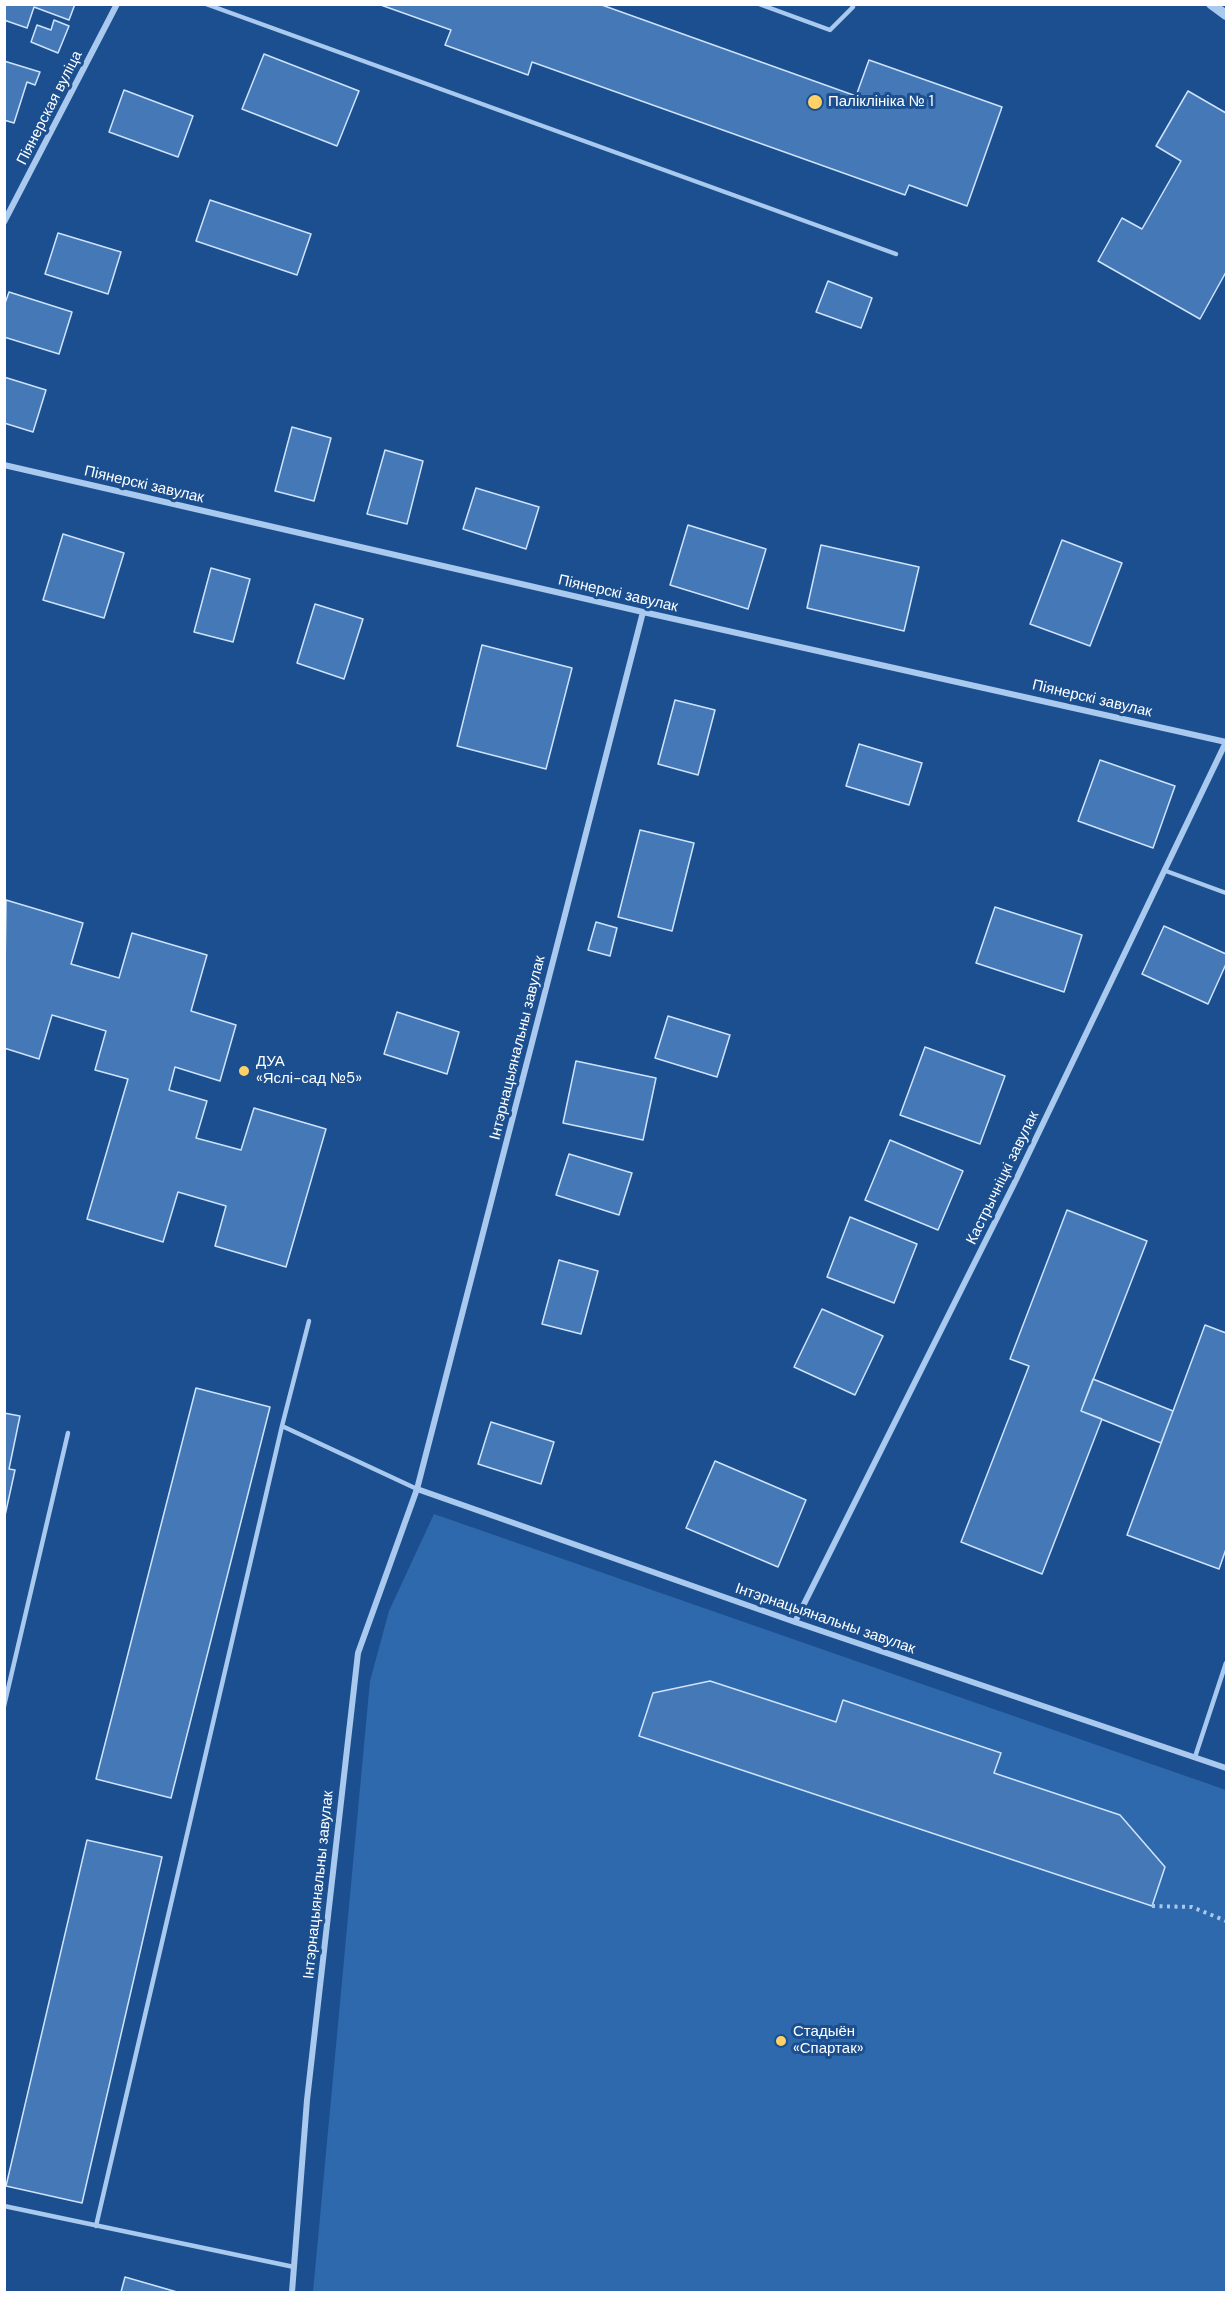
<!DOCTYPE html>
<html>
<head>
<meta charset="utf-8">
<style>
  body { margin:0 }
  #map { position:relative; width:1231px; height:2297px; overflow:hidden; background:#1b4f8f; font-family:"DM Sans",sans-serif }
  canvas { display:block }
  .frame { position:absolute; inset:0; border:6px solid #fff; pointer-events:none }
</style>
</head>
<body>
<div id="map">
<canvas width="1231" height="2297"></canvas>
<div class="frame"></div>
</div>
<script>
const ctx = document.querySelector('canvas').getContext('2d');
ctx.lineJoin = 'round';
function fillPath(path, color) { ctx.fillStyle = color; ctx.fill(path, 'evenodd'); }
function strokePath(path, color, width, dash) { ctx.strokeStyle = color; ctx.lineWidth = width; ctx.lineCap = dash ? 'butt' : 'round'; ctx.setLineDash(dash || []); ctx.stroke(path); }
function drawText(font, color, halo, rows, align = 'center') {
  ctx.font = font + ' "DM Sans",sans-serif'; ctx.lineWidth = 6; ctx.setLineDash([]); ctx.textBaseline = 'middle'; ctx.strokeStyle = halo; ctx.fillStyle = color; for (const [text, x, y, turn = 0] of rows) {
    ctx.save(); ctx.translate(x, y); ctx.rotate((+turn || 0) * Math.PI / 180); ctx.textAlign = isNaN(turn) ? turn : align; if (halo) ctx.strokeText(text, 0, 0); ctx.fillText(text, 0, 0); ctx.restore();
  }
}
const green = new Path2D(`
  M434 1514 1226 1790V2292H313L370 1681 389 1611Z`);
const building = new Path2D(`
  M4 4H75L69 20 34 7 27 28 4 20Z
  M378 4H599L856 96 869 60 1002 107 967 206 909 185 905 195 532 62 528 75 445 45 451 30Z
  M54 20 69 26 58 53 31 42 37 25 51 30Z
  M264 54 359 91 337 146 242 109Z
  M4 61 40 72 35 85 27 82 14 123 4 120Z
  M124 90 193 116 178 157 109 132Z
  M1188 91 1226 113V272L1200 319 1098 261 1122 218 1142 229 1181 161 1156 146Z
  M210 200 311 234 297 275 196 241Z
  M58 233 121 252 108 294 45 274Z
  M828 281 872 298 861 328 816 312Z
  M9 292 72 312 59 354 4 337V306Z
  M4 377 46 390 33 432 4 423Z
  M292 427 331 438 314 501 275 491Z
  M385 450 423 461 407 524 367 514Z
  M476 488 539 507 526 549 463 529Z
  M688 525 766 549 748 609 670 585Z
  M63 534 124 553 104 618 43 600Z
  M1062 540 1122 563 1090 646 1030 624Z
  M821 545 919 567 904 631 807 608Z
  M211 568 250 579 233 642 194 632Z
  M315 604 363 619 344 679 297 663Z
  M482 645 572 668 546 769 457 746Z
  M675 700 715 710 698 775 658 764Z
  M859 744 922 763 909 805 846 786Z
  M1100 760 1175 786 1153 848 1078 821Z
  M640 830 694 843 672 931 618 917Z
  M6 900 83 923 71 964 119 978 132 933 207 955 191 1011 236 1025 220 1081 175 1067 169 1090 207 1101 196 1138 241 1150 254 1108 326 1129 286 1267 215 1246 226 1206 178 1192 163 1242 87 1219 128 1079 95 1070 106 1031 52 1015 39 1059 4 1048Z
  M995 907 1082 935 1064 992 976 963Z
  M596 922 617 928 610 956 588 950Z
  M1164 926 1226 954V964L1208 1004 1142 974Z
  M397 1012 459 1032 447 1074 384 1054Z
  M668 1016 730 1035 717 1077 655 1058Z
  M925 1047 1005 1076 980 1144 900 1115Z
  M576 1061 656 1078 643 1140 563 1123Z
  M890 1140 963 1171 938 1230 865 1200Z
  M569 1154 632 1173 619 1215 556 1195Z
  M1067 1210 1147 1241 1081 1411 1102 1419 1042 1574 961 1542 1029 1366 1010 1359Z
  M850 1217 917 1244 894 1303 827 1277Z
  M559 1260 598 1271 581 1334 542 1324Z
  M822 1309 883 1336 855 1395 794 1367Z
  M1205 1325 1226 1333V1549L1219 1569 1127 1535Z
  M1093 1379 1173 1411 1161 1443 1081 1411Z
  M196 1388 270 1407 171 1798 96 1779Z
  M4 1413 20 1416 9 1469 15 1470 4 1520Z
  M491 1422 554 1442 541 1484 478 1464Z
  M715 1461 806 1500 778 1567 686 1528Z
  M710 1681 836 1722 843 1700 1001 1753 994 1773 1120 1815 1165 1867 1152 1906 639 1736 653 1693Z
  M87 1840 162 1857 82 2203 6 2186Z
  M125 2277 177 2292H121Z`);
const path = new Path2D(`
  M1152 1906 1192 1907 1226 1921`);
const service = new Path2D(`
  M206 4 896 254
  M759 4 830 30 853 7 852 4
  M1166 871 1226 893
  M282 1426 417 1489
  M4 1706 68 1433
  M1195 1757 1226 1663
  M4 2206 294 2267
  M96 2226 282 1426 309 1321`);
const minor = new Path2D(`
  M4 222 117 4
  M4 465 643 612 1226 742
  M643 612 417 1489 795 1622 1226 1768
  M795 1622 1014 1184 1226 742
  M292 2292 307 2100 358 1653 417 1489`);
const tertiary = new Path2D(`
  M1211 4 1226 15`);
const markers = [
  [815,102,8,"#ffd166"],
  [244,1071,6,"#ffd166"],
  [781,2041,6,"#ffd166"]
];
const poiNames = [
  ["Паліклініка № 1",828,102],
  ["ДУА",256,1062],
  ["«Яслі-сад №5»",256,1079],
  ["Стадыён",793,2032],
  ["«Спартак»",793,2049]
];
const streetNames = [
  ["Піянерская вуліца",50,108,-63],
  ["Піянерскі завулак",144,485,13],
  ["Піянерскі завулак",618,594,13],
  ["Піянерскі завулак",1092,699,13],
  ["Інтэрнацыянальны завулак",518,1048,-76],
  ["Кастрычніцкі завулак",1003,1178,-64],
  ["Інтэрнацыянальны завулак",825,1619,19],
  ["Інтэрнацыянальны завулак",319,1885,-84]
];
fillPath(green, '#2e69ad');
fillPath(building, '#4478b7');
strokePath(building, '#cfe3fa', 1.5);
strokePath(path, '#a9c9ee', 4, [3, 4.5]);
strokePath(service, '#a9c9ee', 4.5);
strokePath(minor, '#a9c9ee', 6);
strokePath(tertiary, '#a9c9ee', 10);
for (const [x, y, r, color] of markers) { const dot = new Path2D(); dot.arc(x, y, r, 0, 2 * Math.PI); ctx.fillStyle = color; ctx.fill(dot); strokePath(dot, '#1b4f8f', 2); }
drawText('15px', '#fff', '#1b4f8f', poiNames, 'left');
drawText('15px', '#fff', '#1b4f8f', streetNames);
</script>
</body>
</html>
